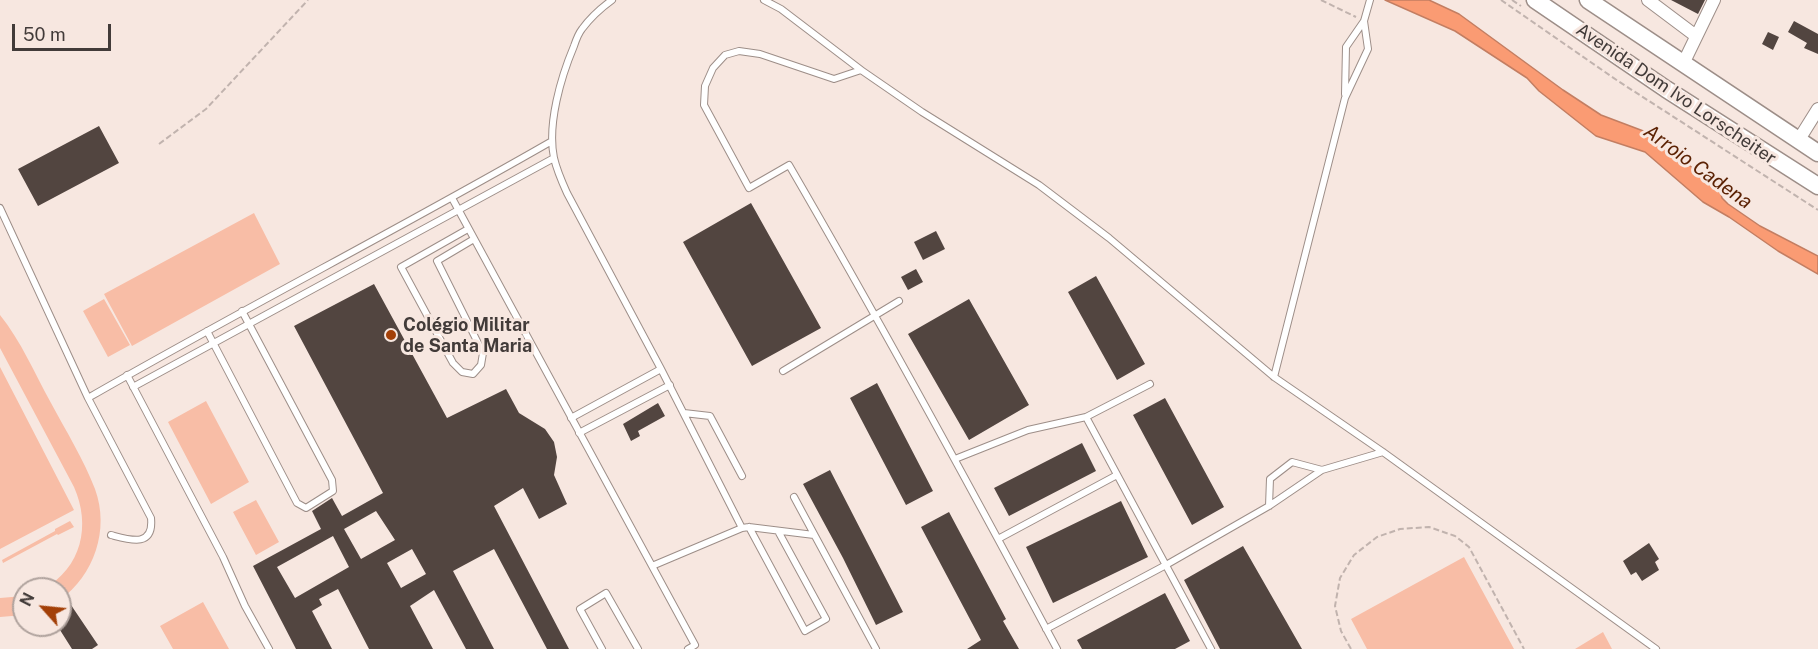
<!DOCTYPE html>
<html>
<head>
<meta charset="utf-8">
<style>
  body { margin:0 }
  #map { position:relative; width:1818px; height:649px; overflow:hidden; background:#f7e7e0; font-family:"Public Sans",sans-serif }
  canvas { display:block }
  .north { position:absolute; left:12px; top:577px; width:60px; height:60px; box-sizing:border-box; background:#f7e7e0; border:2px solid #afa29d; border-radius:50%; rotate:297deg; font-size:16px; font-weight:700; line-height:24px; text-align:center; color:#423b39 }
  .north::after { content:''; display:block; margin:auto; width:21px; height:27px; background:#a34008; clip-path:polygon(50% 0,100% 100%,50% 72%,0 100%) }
  .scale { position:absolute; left:12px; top:24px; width:99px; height:27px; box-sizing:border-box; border:3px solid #423b39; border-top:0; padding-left:8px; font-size:18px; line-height:21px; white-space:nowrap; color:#423b39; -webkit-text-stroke:4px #f7e7e0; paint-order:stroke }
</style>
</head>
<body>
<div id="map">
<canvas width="1818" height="649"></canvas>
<div class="north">N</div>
<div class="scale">50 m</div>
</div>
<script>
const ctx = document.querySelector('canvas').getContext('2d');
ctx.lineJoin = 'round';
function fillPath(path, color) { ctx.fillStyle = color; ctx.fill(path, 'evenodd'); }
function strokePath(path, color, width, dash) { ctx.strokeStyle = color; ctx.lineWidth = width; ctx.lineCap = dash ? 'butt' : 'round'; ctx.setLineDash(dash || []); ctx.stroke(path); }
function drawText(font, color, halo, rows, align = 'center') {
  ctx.font = font + ' "Public Sans",sans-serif'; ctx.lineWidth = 6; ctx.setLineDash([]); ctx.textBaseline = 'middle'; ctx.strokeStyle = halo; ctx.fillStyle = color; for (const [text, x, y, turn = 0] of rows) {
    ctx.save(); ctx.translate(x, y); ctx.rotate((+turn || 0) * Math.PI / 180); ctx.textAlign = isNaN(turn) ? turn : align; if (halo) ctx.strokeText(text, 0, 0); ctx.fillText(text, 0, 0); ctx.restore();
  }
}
const green = new Path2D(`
  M254 213 280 264 132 346 104 294Z
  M104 299 130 345 108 357 83 311Z
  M0 315C21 341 35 374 51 403 66 431 84 460 95 489 110 530 94 575 60 600V589H43C82 568 91 525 74 487L0 348Z
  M0 367 74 510 0 549Z
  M206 401 249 482 211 504 168 422Z
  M256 500 279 542 256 555 233 512Z
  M70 521 74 527 58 535 57 534 3 563 2 560 55 531V529Z
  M1464 557 1514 649H1367L1351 619Z
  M24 596V615L0 617V598Z
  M203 602 229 649H173L160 626Z
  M1603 632 1612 649H1575Z`);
const water = new Path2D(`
  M1385 0H1429L1459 14 1563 90 1601 115 1646 132 1720 189 1722 198 1728 204 1760 226 1818 256V274L1778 251 1729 217 1703 202 1645 152 1596 136 1539 91 1527 78 1455 31Z`);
const building = new Path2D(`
  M1671 0H1705L1698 14Z
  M1794 21 1818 34V54L1804 48 1807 43 1788 32Z
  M1768 32 1779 37 1773 50 1762 44Z
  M99 126 119 163 38 206 18 169Z
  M751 203 821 328 752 366 683 242Z
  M936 231 945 249 923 260 914 242Z
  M916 269 923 282 908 290 901 277Z
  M1096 276 1145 364 1117 380 1068 292Z
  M374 284 447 418 506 389 519 413 545 429 554 442 557 457 554 475 567 504 539 519 523 488 494 506 569 649H547L494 549 453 571 494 649H466L434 590 410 606 433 649H369L338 589 319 599 322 605 312 611 332 649H296L253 566 321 529 312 511 332 498 342 516 383 493 294 326ZM376 511 395 540 361 559 344 529ZM333 536 349 567 295 598 277 567ZM412 549 426 574 401 588 387 563Z
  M969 299 1029 405 969 440 908 334Z
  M877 383 933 491 906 505 850 398Z
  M1165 398 1224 507 1192 525 1133 415Z
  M658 403 665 416 638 431 640 436 631 441 623 424Z
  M1082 443 1096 471 1009 516 994 488Z
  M830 470 903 612 876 625 843 558 803 484Z
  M1121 501 1148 557 1053 603 1026 547Z
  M949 512 1006 619 1003 621 1019 649H967L981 640 921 527Z
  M1649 543 1659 559 1655 562 1659 570 1642 581 1636 572 1631 575 1623 561Z
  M1243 546 1302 649H1220L1184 580Z
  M1165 593 1190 641 1175 649H1082L1077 640Z
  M71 605 98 645 92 649H72L60 630V613Z`);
const path = new Path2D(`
  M1321 0 1356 17
  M1501 0 1618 81 1818 210
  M1512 0 1521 6
  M159 144 206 109 308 0
  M1351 649 1341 631 1335 606 1340 578 1354 555 1377 537 1400 529 1429 527 1455 536 1469 547 1524 649`);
const service = new Path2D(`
  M612 0C601 8 590 18 582 29 578 34 576 40 574 46 561 77 547 124 554 158 557 171 562 182 567 193L661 369 742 528
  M764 0 781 9 861 70 922 112 1039 185 1109 238 1274 377 1383 452 1656 649
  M861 70 834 79 760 54 739 51 725 55 713 68 705 86 704 105 749 188 789 165C882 325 970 486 1057 649
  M1345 94 1346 47 1364 21 1370 0
  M452 198 695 645 688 649
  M0 208 88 398 151 518C154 548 130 540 111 535
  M468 229 401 267 453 363 462 372 473 374 481 365 483 353 437 261 474 239
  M207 331 297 503 306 508 333 491 332 480 242 311
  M783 371 899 301
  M127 375 223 557 245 606 269 649
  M1274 377 1345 98 1368 49 1364 21
  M133 387 554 158
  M88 398C241 310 399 229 552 141
  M684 413 710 416 742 476
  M1086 417 1211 649
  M571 418 661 369
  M579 433 670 385
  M955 459 1028 430 1086 417 1150 384
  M794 497 876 649
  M1269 506 1270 479 1292 462 1322 470
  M749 527 805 631 826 619 778 531
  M998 539 1117 475
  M652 566 742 528 749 527 814 535
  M1046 629 1166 565 1269 506 1322 470 1383 452
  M602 649 580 609 606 593 638 649`);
const minor = new Path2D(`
  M1648 0 1696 36
  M1683 64 1714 0
  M1798 141 1818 109`);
const secondary = new Path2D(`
  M1535 0 1666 89 1818 186
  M1588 0 1818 153`);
const markers = [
  [391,335,6,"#a34008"]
];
const streetNames = [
  ["Avenida Dom Ivo Lorscheiter",1676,94,34]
];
const poiNames = [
  ["Colégio Militar",403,325],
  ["de Santa Maria",403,346]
];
const waterNames = [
  ["Arroio Cadena",1698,167,36]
];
fillPath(green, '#f8bda6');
fillPath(water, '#fa9b73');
strokePath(water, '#c37e62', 1.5);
fillPath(building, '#524540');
strokePath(service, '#9d8e88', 8);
strokePath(minor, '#9d8e88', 14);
strokePath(secondary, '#9d8e88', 19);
strokePath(path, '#c1b3ae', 2, [6, 3]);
strokePath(service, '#fff', 6);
strokePath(minor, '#fff', 12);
strokePath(secondary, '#fff', 16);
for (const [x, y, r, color] of markers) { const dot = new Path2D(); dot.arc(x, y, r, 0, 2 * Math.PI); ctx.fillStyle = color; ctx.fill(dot); strokePath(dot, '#f7e7e0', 2); }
drawText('18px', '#423b39', '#f7e7e0', streetNames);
drawText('bold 18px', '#423b39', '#f7e7e0', poiNames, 'left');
drawText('italic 20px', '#5c2204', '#f7e7e0', waterNames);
</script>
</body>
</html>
